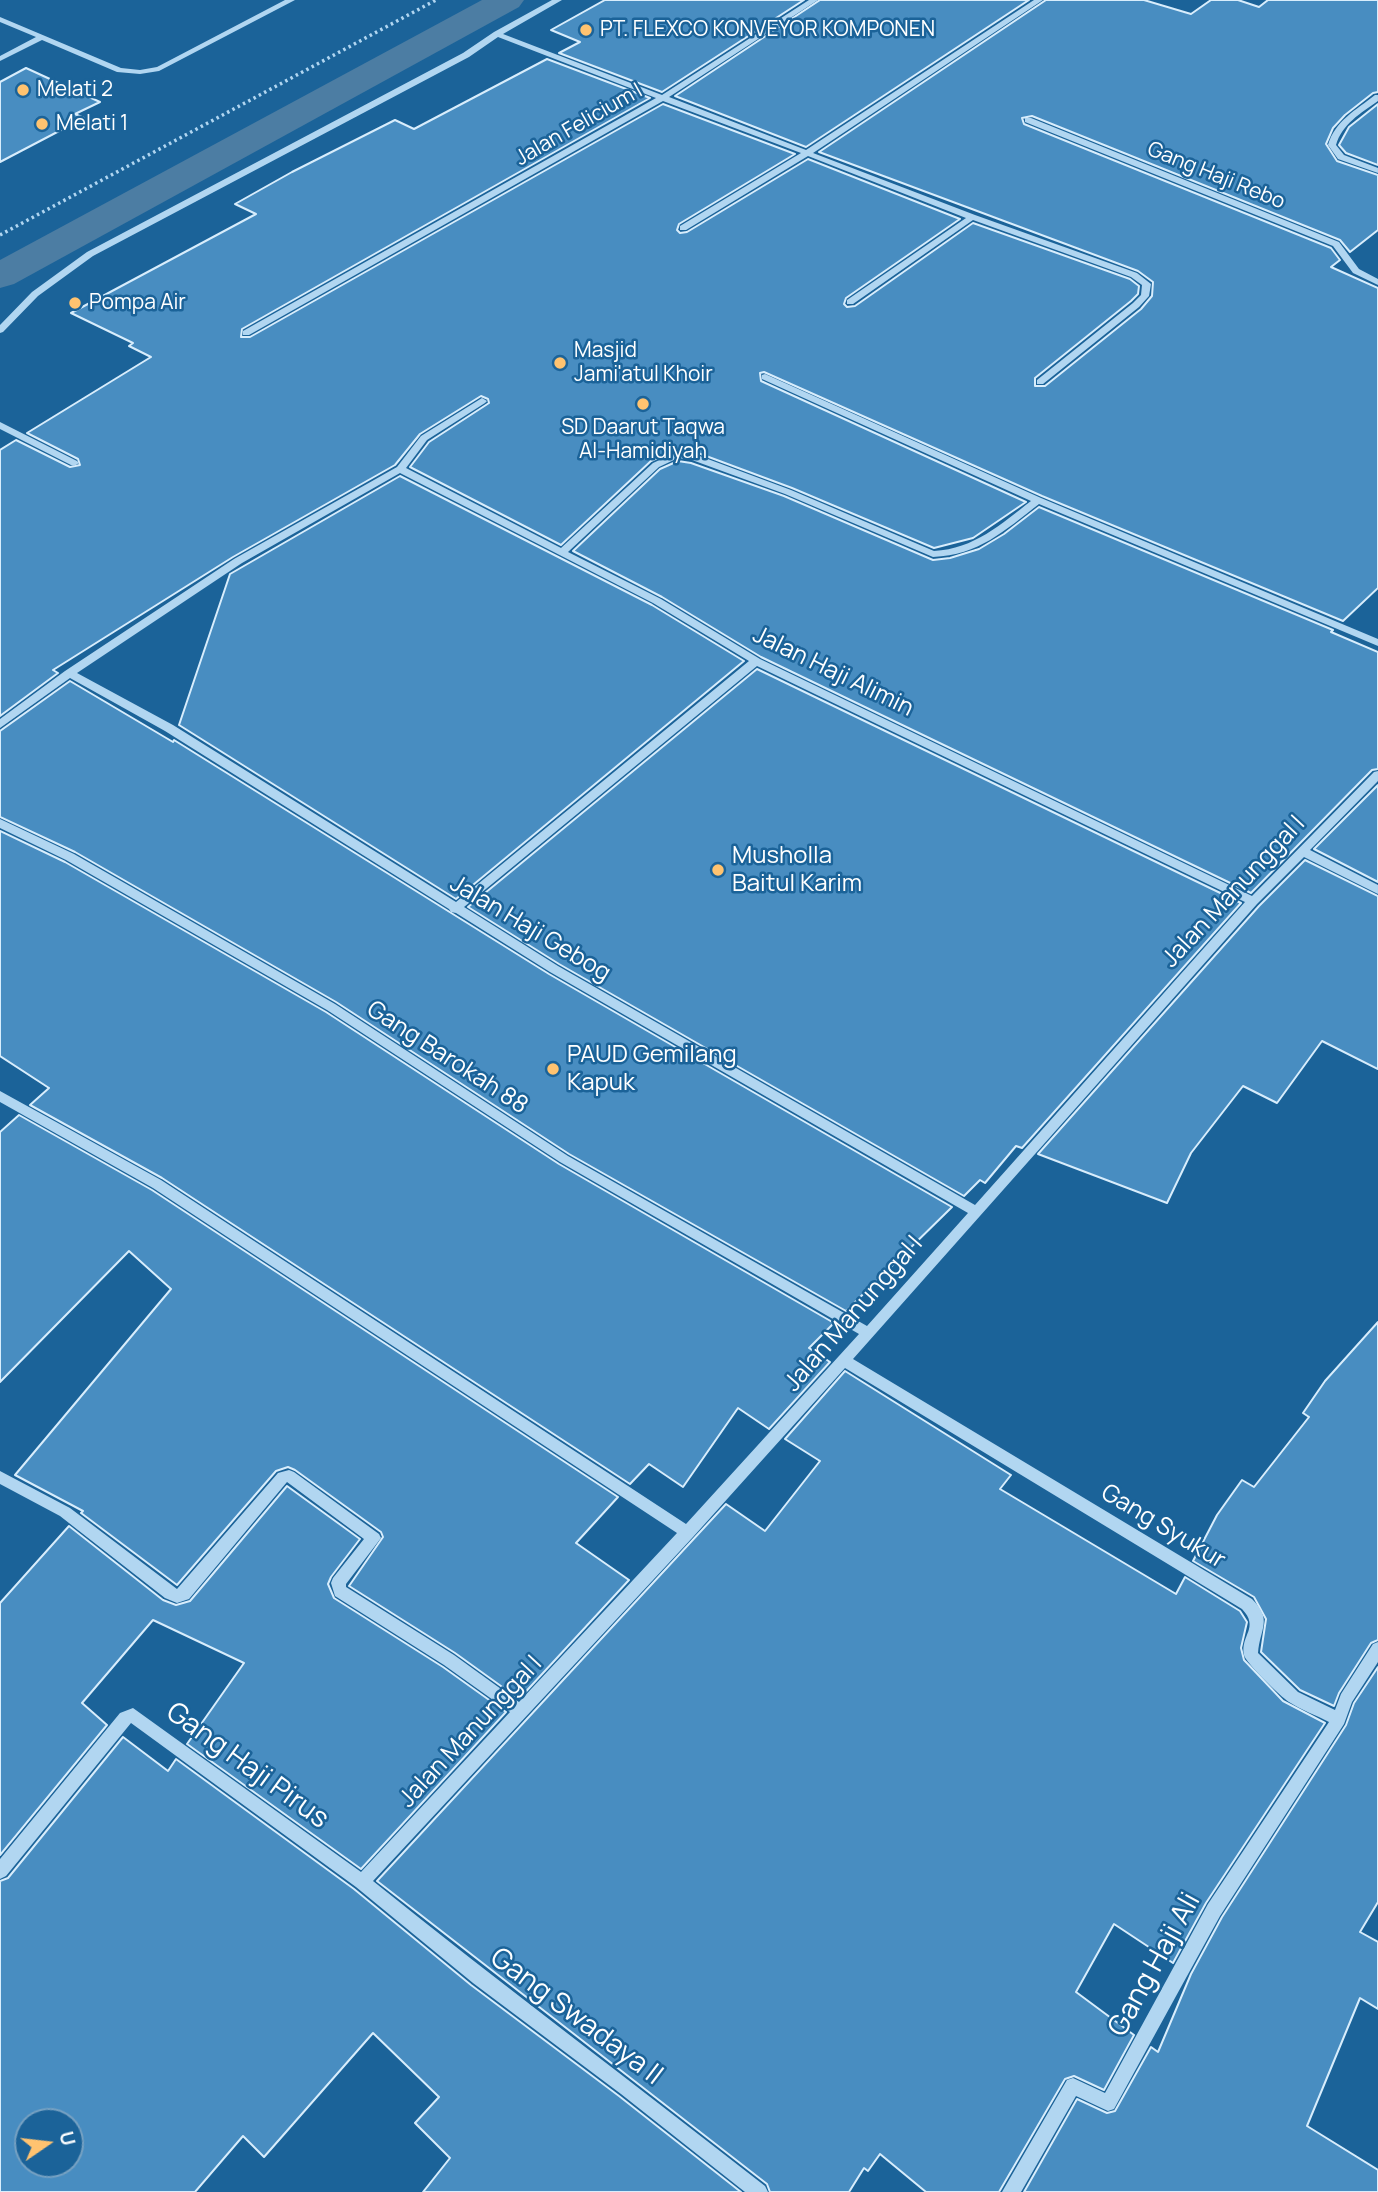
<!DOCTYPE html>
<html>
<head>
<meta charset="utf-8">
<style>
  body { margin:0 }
  #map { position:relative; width:1378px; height:2192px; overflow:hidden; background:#1b6399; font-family:Manrope,sans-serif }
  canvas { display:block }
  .north { position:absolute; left:14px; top:2108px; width:70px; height:70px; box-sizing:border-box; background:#1b6399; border:2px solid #76a1c2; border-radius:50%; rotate:76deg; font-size:19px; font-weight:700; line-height:28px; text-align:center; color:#fff }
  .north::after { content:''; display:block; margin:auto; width:24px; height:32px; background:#ffc370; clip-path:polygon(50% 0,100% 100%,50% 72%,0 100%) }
</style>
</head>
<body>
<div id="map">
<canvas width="1378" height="2192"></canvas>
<div class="north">U</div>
</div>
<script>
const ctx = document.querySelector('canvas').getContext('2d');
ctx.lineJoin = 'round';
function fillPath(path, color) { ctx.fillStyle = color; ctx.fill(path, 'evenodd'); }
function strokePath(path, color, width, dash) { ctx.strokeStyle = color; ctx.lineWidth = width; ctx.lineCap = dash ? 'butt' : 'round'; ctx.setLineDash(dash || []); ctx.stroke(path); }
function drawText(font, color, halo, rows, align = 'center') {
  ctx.font = font + ' Manrope,sans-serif'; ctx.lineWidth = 5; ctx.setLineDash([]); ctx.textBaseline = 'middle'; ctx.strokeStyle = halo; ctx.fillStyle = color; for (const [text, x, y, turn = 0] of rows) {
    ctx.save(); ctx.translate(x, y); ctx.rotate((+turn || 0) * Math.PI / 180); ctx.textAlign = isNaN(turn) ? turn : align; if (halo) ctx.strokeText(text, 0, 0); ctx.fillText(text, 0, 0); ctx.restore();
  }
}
const canal = new Path2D(`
  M482 0H524L519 7 14 284 0 288V260Z`);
const building = new Path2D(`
  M605 0H804L662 92 559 53 580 42 551 30Z
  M820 0H1029L806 147 675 96Z
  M1046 0H1144L1191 14 1211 0H1238L1259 7 1268 0H1378V92L1373 93 1345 115 1333 128 1326 144 1337 161 1378 175V230L1350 252 1340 240 1032 116 1022 118 1024 124 1331 248 1340 260 1331 267 1378 288V588L1343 621 1042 496 764 372 760 373 761 381 1026 502 973 538 934 548 792 488 698 453 677 449 651 461 561 545 410 467 429 442 489 403 488 399 481 396 420 434 395 465 233 557 53 670 58 673 0 716V450L16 440 70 467 80 465 78 459 27 433 151 357 129 346 133 343 71 313 256 214 235 204 292 172 395 120 414 129 547 59 650 98 242 329 241 337H250L663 104 795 154 679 224 677 230 680 233 687 232 808 159 960 219 846 298 844 304 847 307 855 306 973 223 1130 279 1139 286 1138 294 1131 301 1035 378V386H1045L1141 309 1152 296 1153 282 1138 271 819 152Z
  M26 68 100 102 75 114 84 118 0 162V82Z
  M1378 104V165L1346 153 1339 145 1349 127Z
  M678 461 691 463 784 496 933 560 950 558 979 549 1004 534 1039 507 1333 630 1331 632 1378 652V769L1372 770 1251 893 761 657 662 597 573 551 660 469Z
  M400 476 652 605 744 661 456 899 179 725 230 574Z
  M757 669 1241 903 1022 1148 1016 1146 985 1183 980 1180 964 1196 559 964 468 907Z
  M70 681 173 742 174 740 549 974 952 1207 846 1311 569 1154 336 1002 75 852 0 817V731Z
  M1378 785V882L1314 849Z
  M0 831 65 862 326 1012 559 1164 834 1323 809 1348 830 1362 769 1429 738 1408 683 1487 649 1464 630 1484 162 1178 30 1105 49 1088 0 1056Z
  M1305 860 1378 896V1069L1322 1041 1277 1103 1243 1086 1191 1153 1167 1203 1038 1154 1259 906Z
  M19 1115 152 1190 618 1497 576 1543 629 1580 519 1699 455 1653 349 1586 383 1537 381 1532 295 1470 288 1467 276 1471 177 1585 81 1513 83 1511 15 1475 171 1289 129 1251 0 1382V1132Z
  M1378 1322V1640L1371 1643 1339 1693 1334 1706 1300 1690 1261 1652 1266 1619 1254 1597 1193 1561 1217 1515 1242 1480 1254 1487 1309 1417 1303 1413 1325 1381Z
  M845 1371 1011 1475 1000 1489 1176 1594 1185 1577 1240 1611 1247 1622 1241 1648 1244 1660 1283 1701 1325 1723 1206 1903 1173 1963 1114 1924 1076 1992 1134 2035 1104 2090 1074 2076 1065 2079 999 2192H926L880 2154 868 2171 864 2168 849 2192H770L767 2184 377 1881 726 1504 765 1531 820 1461 785 1439Z
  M287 1486 360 1539 331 1577 328 1584 334 1598 443 1667 506 1712 361 1869 187 1744 244 1663 153 1620 82 1703 107 1725 0 1855V1603L69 1526 163 1600 176 1605 190 1601Z
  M1378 1667V1902L1360 1932 1378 1942V2009L1360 1998 1307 2126 1378 2170V2192H1024L1077 2099 1107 2113 1115 2111 1151 2047 1158 2052 1191 1974 1222 1917 1346 1725 1354 1703Z
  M123 1737 168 1771 176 1759 354 1889 471 1985 619 2096 741 2192H423L450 2158 415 2123 439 2097 373 2033 264 2157 243 2136 195 2192H0V1881L8 1878ZM28 2122H70V2164H28Z`);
const path = new Path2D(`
  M0 235 436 0`);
const minor = new Path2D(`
  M285 0H295L159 71 140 74 117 72 42 40 0 61V56L36 37 0 22V17L121 68 140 70 157 67Z
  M552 0H562L503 34 662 95 809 0H818L669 97 806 150 1034 0H1043L813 153 975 215 1137 273 1151 284 1149 296 1139 307 1043 384H1037V380L1133 303 1141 295 1142 285 1131 277 973 220 853 304H847V300L966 218 808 156 686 230H680V226L801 153 663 101 249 335H243V331L656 98 498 37 469 57 93 256 38 296 3 332 0 333V325L32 292 87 252 463 53 494 32Z
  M1375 95H1378V101C1361 113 1342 124 1336 145L1344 155 1378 168V173L1338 159 1328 145C1335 121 1356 110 1375 95Z
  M1025 118H1031L1339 242 1359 269 1378 279V285L1353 273 1333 246 1025 122Z
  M765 374 1041 498 1378 639V646L1039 504C1004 531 979 555 933 557L785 494 692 460 678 458 659 467 568 552 661 599 760 659 1252 896 1374 772 1378 771V781L1310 850 1378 885V894L1304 857 1257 904 853 1359 1252 1599C1273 1620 1260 1628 1258 1653L1298 1692 1335 1710 1341 1694 1373 1644 1378 1642V1662L1352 1702 1344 1724 1220 1916 1114 2109 1108 2111 1076 2096 1021 2192H1002L1067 2080 1073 2078 1105 2093 1208 1904 1329 1722C1316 1715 1301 1710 1289 1702 1281 1697 1245 1662 1244 1655 1240 1635 1260 1628 1242 1609L845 1368 693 1537 373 1881C502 1985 635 2084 765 2186L768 2192H745L621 2094 473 1983 356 1887 131 1723 6 1876 0 1879V1859L120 1713 133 1708 361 1872 510 1712 444 1665 335 1596 331 1583 333 1578 364 1539 287 1482 189 1599 177 1603 165 1598 60 1516 0 1484V1471L70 1508 177 1589 278 1473 289 1470 294 1472 379 1534 381 1538 346 1584V1587L454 1655 519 1702 677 1533 153 1188 0 1102V1091L161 1180 686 1524 859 1334 560 1162 327 1010 66 860 0 828V819L74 854 335 1004 568 1156 867 1326 968 1213 550 972 456 913 451 912 449 909 165 731 70 678 0 728V719L65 671 234 559 397 467 421 436 482 398 487 401 485 403 427 440 406 468 561 548 653 463 677 452 697 455 791 490 934 551C974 549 1001 524 1031 501L762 379V375ZM400 473 653 603 749 661 456 902 173 725 77 673 242 563ZM757 666 1245 902 975 1205 558 966 464 907Z
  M0 422 77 461 79 463 74 466 71 465 0 429Z`);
const markers = [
  [586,30,7,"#ffc370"],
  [23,90,7,"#ffc370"],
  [42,124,7,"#ffc370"],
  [75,303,7,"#ffc370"],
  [560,363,7,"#ffc370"],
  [643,404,7,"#ffc370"],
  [718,870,7,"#ffc370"],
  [553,1069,7,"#ffc370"]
];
const farPoinames = [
  ["PT. FLEXCO KONVEYOR KOMPONEN",600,30],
  ["Melati 2",37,90],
  ["Melati 1",56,124],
  ["Pompa Air",89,303],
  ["Masjid",574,351],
  ["Jami'atul Khoir",574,375],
  ["SD Daarut Taqwa",643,428,"center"],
  ["Al-Hamidiyah",643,452,"center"]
];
const farStreetnames = [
  ["Jalan Felicium I",579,125,-30],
  ["Gang Haji Rebo",1216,176,22]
];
const streetNames = [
  ["Jalan Haji Alimin",833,672,26],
  ["Jalan Manunggal I",1234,892,-47],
  ["Jalan Haji Gebog",530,929,31],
  ["Gang Barokah 88",447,1058,33],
  ["Jalan Manunggal I",854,1314,-49],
  ["Gang Syukur",1163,1527,31],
  ["Jalan Manunggal I",471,1732,-47]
];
const poiNames = [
  ["Musholla",732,856],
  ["Baitul Karim",732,884],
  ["PAUD Gemilang",567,1055],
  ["Kapuk",567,1083]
];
const nearStreetnames = [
  ["Gang Haji Pirus",247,1766,36],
  ["Gang Haji Ali",1155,1965,-61],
  ["Gang Swadaya II",576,2017,37]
];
fillPath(canal, '#4c7da3');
fillPath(building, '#488dc1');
strokePath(building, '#d8edfc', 2);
strokePath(path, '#b1d6f1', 3.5, [2.5, 3.5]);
fillPath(minor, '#b1d6f1');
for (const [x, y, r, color] of markers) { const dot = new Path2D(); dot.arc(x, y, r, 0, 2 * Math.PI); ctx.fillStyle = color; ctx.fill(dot); strokePath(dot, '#1b6399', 2.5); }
drawText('21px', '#fff', '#1b6399', farPoinames, 'left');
drawText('21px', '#fff', '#1b6399', farStreetnames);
drawText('24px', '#fff', '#1b6399', streetNames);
drawText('24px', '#fff', '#1b6399', poiNames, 'left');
drawText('28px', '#fff', '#1b6399', nearStreetnames);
</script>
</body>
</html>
